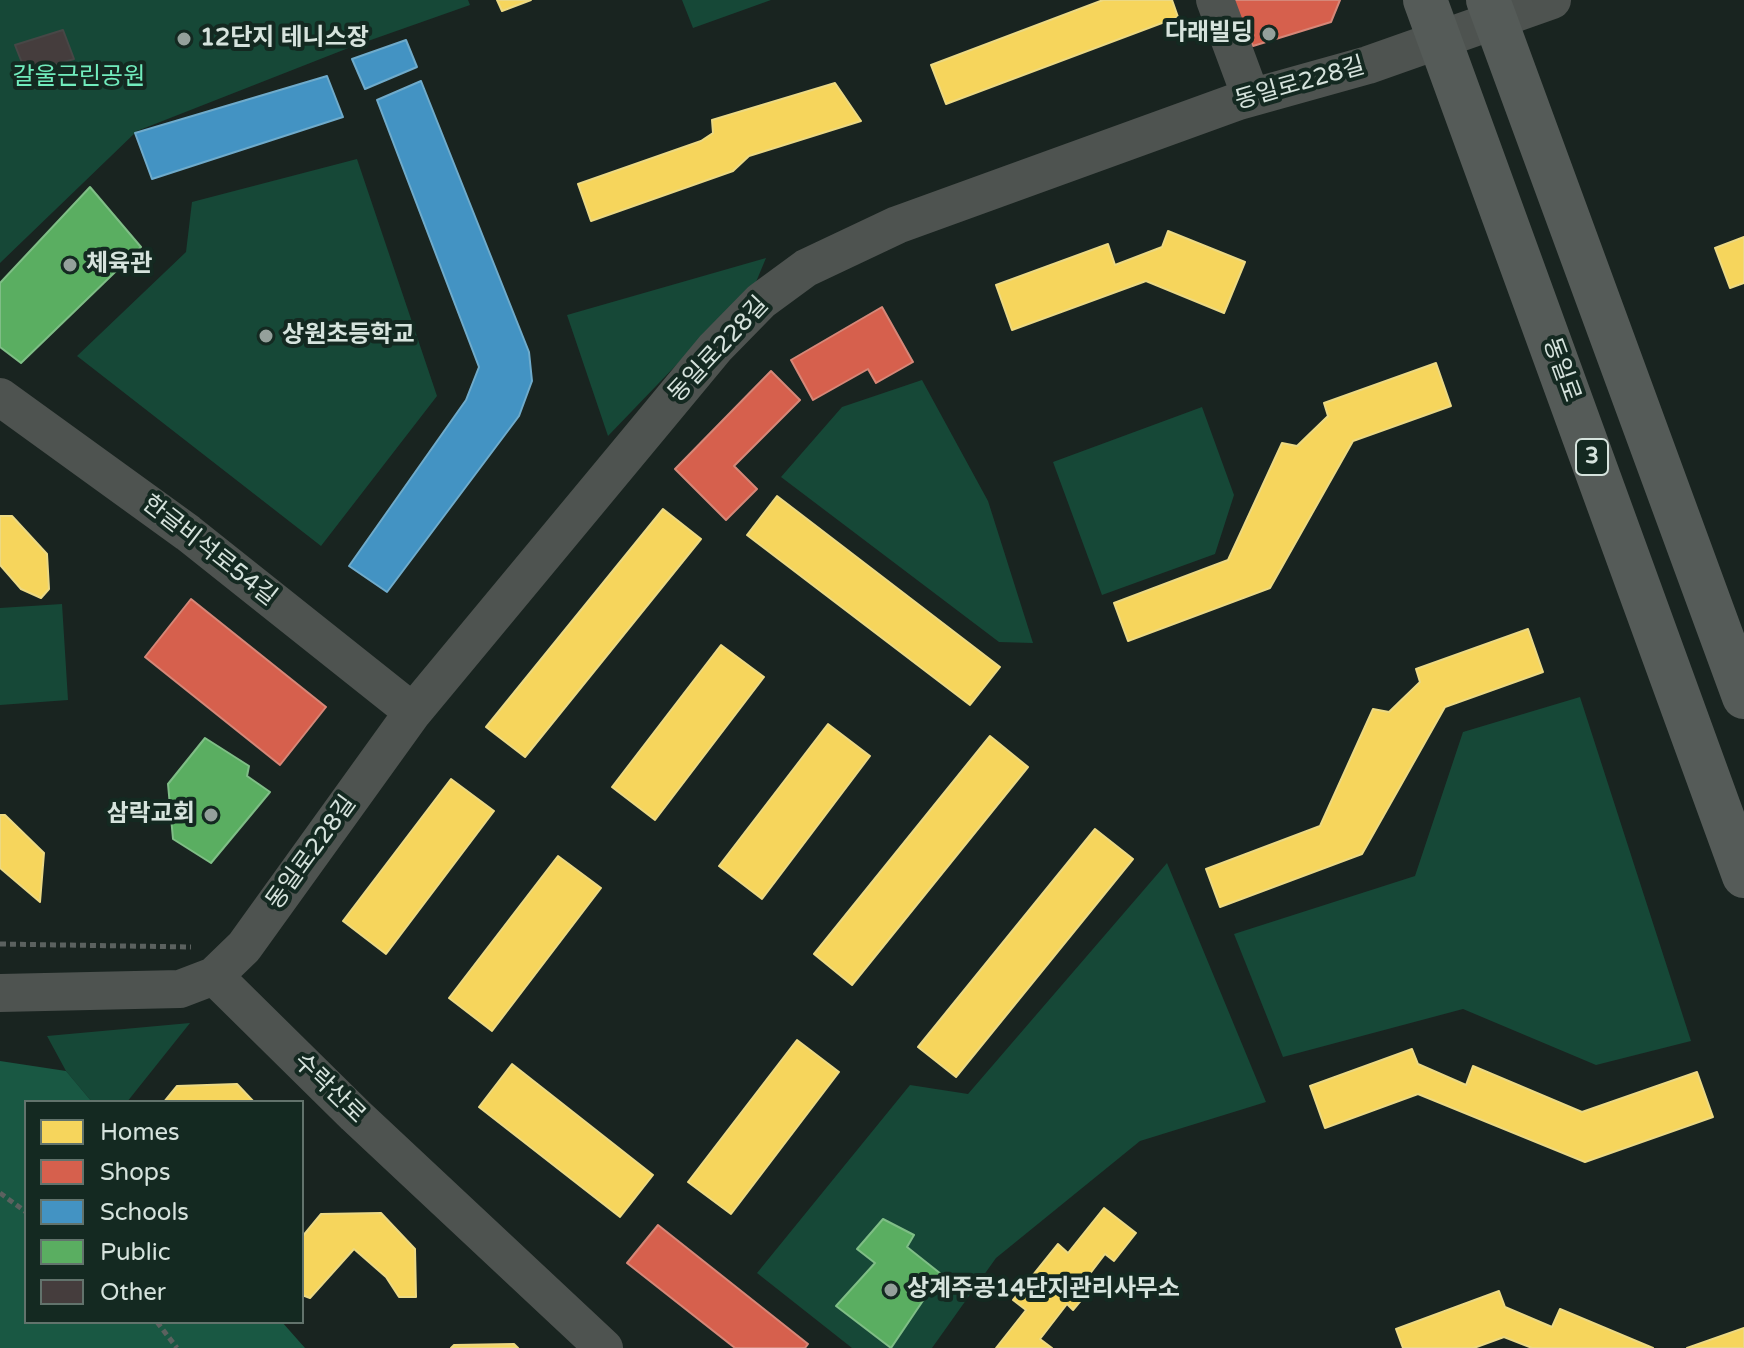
<!DOCTYPE html>
<html>
<head>
<meta charset="utf-8">
<style>
  body { margin:0 }
  #map { position:relative; width:1744px; height:1348px; overflow:hidden; background:#192420; font-family:"Varela Round",sans-serif }
  canvas { display:block }
  .legend { position:absolute; left:24px; top:1100px; width:280px; height:224px; box-sizing:border-box; background:#142921; border:2px solid #62736c; margin:0; padding:10px 14px; list-style:none; font-size:24px; color:#d6e3dd }
  .legend li { display:flex; align-items:center; gap:16px; height:40px }
  .legend b { width:40px; border:2px solid #62736c }
</style>
</head>
<body>
<div id="map">
<canvas width="1744" height="1348"></canvas>
<ul class="legend">
<li><b style="height:22px;background:#f6d55c"></b>Homes</li>
<li><b style="height:22px;background:#d6604d"></b>Shops</li>
<li><b style="height:22px;background:#4393c3"></b>Schools</li>
<li><b style="height:22px;background:#5aae61"></b>Public</li>
<li><b style="height:22px;background:#453d3d"></b>Other</li>
</ul>
</div>
<script>
const ctx = document.querySelector('canvas').getContext('2d');
ctx.lineJoin = 'round';
function fillPath(path, color) { ctx.fillStyle = color; ctx.fill(path, 'evenodd'); }
function strokePath(path, color, width, dash) { ctx.strokeStyle = color; ctx.lineWidth = width; ctx.lineCap = dash ? 'butt' : 'round'; ctx.setLineDash(dash || []); ctx.stroke(path); }
function drawText(font, color, halo, rows, align = 'center') {
  ctx.font = font + ' "Varela Round","Noto Sans KR",sans-serif'; ctx.lineWidth = 8; ctx.setLineDash([]); ctx.textBaseline = 'middle'; ctx.strokeStyle = halo; ctx.fillStyle = color; for (const [text, x, y, turn = 0] of rows) {
    ctx.save(); ctx.translate(x, y); ctx.rotate((+turn || 0) * Math.PI / 180); ctx.textAlign = isNaN(turn) ? turn : align; if (halo) ctx.strokeText(text, 0, 0); ctx.fillText(text, 0, 0); ctx.restore();
  }
}
const green = new Path2D(`
  M0 0H468L470 5 351 47 137 131 0 263Z
  M682 0H771L693 28Z
  M357 159 437 396 321 546 77 356 186 252 192 202Z
  M766 258 756 282 608 436 567 315Z
  M922 380 988 501 1033 643 999 642 781 477 842 407Z
  M1202 407 1234 495 1215 554 1102 595 1053 462Z
  M62 604 68 700 0 705V608Z
  M1580 697 1691 1041 1596 1065 1463 1009 1283 1057 1234 934 1415 876 1463 732Z
  M1167 863 1266 1102 1140 1141 996 1258 932 1348H852L757 1273 910 1085 968 1094Z
  M190 1023 127 1102H92L66 1071 47 1036Z`);
const forest = new Path2D(`
  M0 1061 66 1071 92 1102H26V1322H282L305 1348H0Z`);
const homes = new Path2D(`
  M497 0H531L502 11Z
  M1103 0H1172L1178 17 946 104 931 65Z
  M835 83 861 121 749 156 733 171 591 221 578 184 701 141 713 133 712 120Z
  M1168 231 1245 262 1224 313 1146 281 1012 330 996 285 1108 244 1115 265 1162 247Z
  M1744 237V283L1730 288 1715 248Z
  M1436 363 1451 406 1353 441 1270 588 1128 641 1114 603 1228 560 1282 443 1297 446 1328 416 1324 403Z
  M777 496 1000 667 970 705 747 535Z
  M663 509 701 539 525 757 486 727Z
  M0 516H12L47 554 49 589 41 598 21 589 0 565Z
  M1528 629 1543 672 1445 707 1362 854 1220 907 1206 869 1320 826 1373 709 1389 712 1420 682 1416 669Z
  M721 645 764 677 655 820 612 787Z
  M828 724 870 756 762 899 719 866Z
  M990 736 1028 767 852 985 814 954Z
  M451 779 494 811 386 954 343 921Z
  M0 815H5L44 853 40 902 0 868Z
  M1095 829 1133 859 956 1077 918 1047Z
  M558 856 601 888 492 1031 449 998Z
  M797 1040 839 1072 731 1214 688 1182Z
  M1412 1049 1418 1064 1466 1085 1473 1066 1582 1112 1697 1072 1713 1117 1585 1162 1418 1094 1325 1128 1310 1086Z
  M512 1064 653 1175 620 1217 479 1107Z
  M237 1084 254 1102H164L177 1086Z
  M1104 1208 1136 1233 1114 1261 1105 1254 1076 1292 1083 1298 1073 1310 1067 1304 1040 1339 1052 1348H996L1026 1310 1013 1300 1058 1244 1068 1253Z
  M381 1213 415 1249 416 1297H399L386 1277 354 1249 310 1298 302 1295V1237L321 1214Z
  M1499 1291 1505 1307 1552 1327 1560 1309 1653 1348H1532L1504 1337 1474 1348H1403L1396 1329Z
  M1744 1328V1348H1687Z
  M514 1344 518 1348H451L454 1345Z`);
const shops = new Path2D(`
  M1230 0H1340L1331 22 1253 46Z
  M882 307 913 362 876 383 868 369 813 400 791 360Z
  M771 371 800 400 734 466 757 489 726 520 675 469Z
  M191 599 326 707 280 765 145 657Z
  M658 1225 808 1344 805 1348H735L627 1263Z`);
const schools = new Path2D(`
  M406 40 417 67 365 89 352 59Z
  M327 76 343 117 152 179 135 133Z
  M421 81 529 352 532 381 519 416 387 592 349 566 466 400 479 367 377 100Z`);
const public = new Path2D(`
  M90 187 141 247 21 363 0 347V283Z
  M205 738 249 766 247 776 270 792 211 863 173 839 168 784Z
  M883 1219 914 1235 907 1247 941 1274 891 1348 836 1306 875 1263 857 1249Z`);
const building = new Path2D(`
  M63 30 74 59 26 73 15 45Z`);
const path = new Path2D(`
  M0 944 191 947
  M0 1193 26 1212
  M157 1322 177 1348`);
const minor = new Path2D(`
  M1215 0 1251 97
  M0 397 188 533 413 712
  M214 976 355 1115 604 1348
  M0 993 180 989 214 976 244 947 413 712 715 348 761 301 806 268 897 225 1239 101 1368 65 1552 0`);
const major = new Path2D(`
  M1425 0 1744 876
  M1488 0 1744 697`);
const markers = [
  [1269,34,8,"#94a09b"],
  [184,39,8,"#94a09b"],
  [70,265,8,"#94a09b"],
  [266,336,8,"#94a09b"],
  [211,815,8,"#94a09b"],
  [891,1290,8,"#94a09b"]
];
const shields = [
  [1592,457,32]
];
const shieldNames = [
  ["3",1592,457]
];
const poiNames = [
  ["다래빌딩",1253,34,"right"],
  ["12단지 테니스장",200,39],
  ["체육관",86,265],
  ["상원초등학교",282,336],
  ["삼락교회",195,815,"right"],
  ["상계주공14단지관리사무소",907,1290]
];
const parkNames = [
  ["갈울근린공원",79,78]
];
const streetNames = [
  ["동일로228길",1300,84,-16],
  ["동일로228길",719,350,-47],
  ["동일로",1561,370,70],
  ["한글비석로54길",209,551,38],
  ["동일로228길",312,853,-54],
  ["수락산로",329,1089,44]
];
fillPath(green, '#164837');
fillPath(forest, '#195843');
fillPath(homes, '#f6d55c');
strokePath(homes, '#ecd983', 2);
fillPath(shops, '#d6604d');
strokePath(shops, '#d68778', 2);
fillPath(schools, '#4393c3');
strokePath(schools, '#6fabcb', 2);
fillPath(public, '#5aae61');
strokePath(public, '#7fbe86', 2);
fillPath(building, '#453d3d');
strokePath(building, '#474746', 2);
strokePath(path, '#5b615f', 5, [6, 4]);
strokePath(minor, '#4e5350', 38);
strokePath(major, '#555b58', 44);
for (const [x, y, r, color] of markers) { const dot = new Path2D(); dot.arc(x, y, r, 0, 2 * Math.PI); ctx.fillStyle = color; ctx.fill(dot); strokePath(dot, '#142921', 3); }
for (const [x, y, w] of shields) { const box = new Path2D(); box.roundRect(x - w / 2, y - 18, w, 36, 6); ctx.fillStyle = '#142921'; ctx.fill(box); strokePath(box, '#d6e3dd', 2); }
drawText('bold 22px', '#d6e3dd', null, shieldNames);
drawText('bold 24px', '#d6e3dd', '#142921', poiNames, 'left');
drawText('24px', '#71ecbd', '#142921', parkNames);
drawText('24px', '#d6e3dd', '#142921', streetNames);
</script>
</body>
</html>
